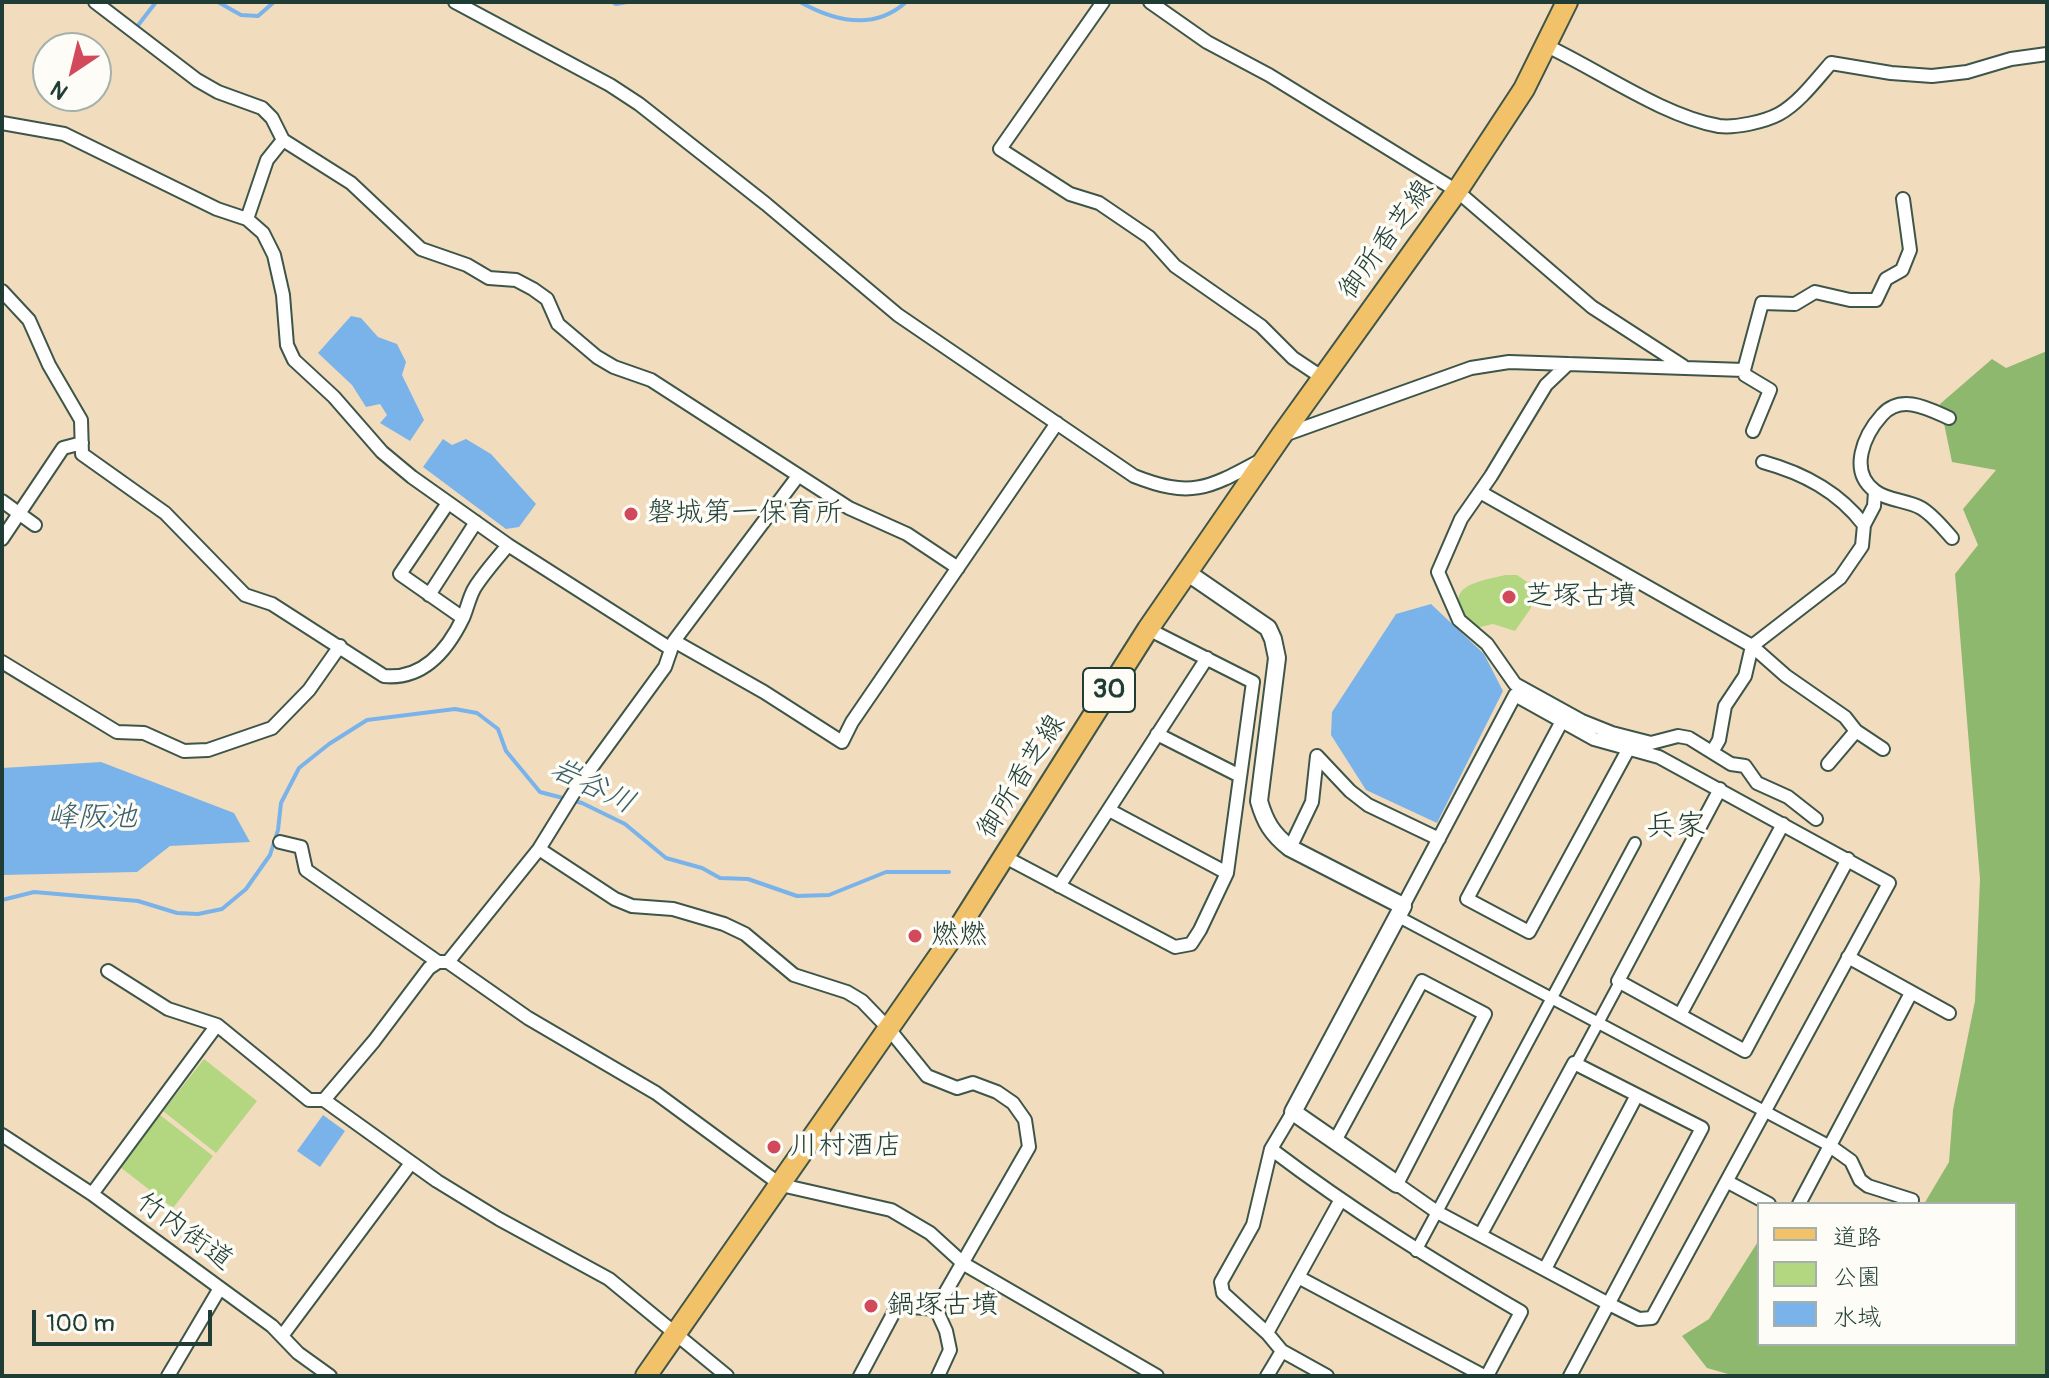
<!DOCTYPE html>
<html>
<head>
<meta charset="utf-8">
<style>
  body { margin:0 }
  #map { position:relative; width:2049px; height:1378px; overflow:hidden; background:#f1ddbd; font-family:Pangolin,"Klee One",sans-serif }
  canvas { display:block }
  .frame { position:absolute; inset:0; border:4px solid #1f3d34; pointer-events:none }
  .legend { position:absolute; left:1757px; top:1202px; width:260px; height:144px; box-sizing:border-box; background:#fdfcf7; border:2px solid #a4b0a9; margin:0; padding:10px 14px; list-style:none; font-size:24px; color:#1f3d34 }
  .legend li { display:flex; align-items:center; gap:16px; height:40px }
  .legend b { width:40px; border:2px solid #a4b0a9 }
  .north { position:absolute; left:32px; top:32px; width:80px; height:80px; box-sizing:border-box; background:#fdfcf7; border:2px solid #a4b0a9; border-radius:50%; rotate:215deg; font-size:22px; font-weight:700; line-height:32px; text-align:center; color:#1f3d34 }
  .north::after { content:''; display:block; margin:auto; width:28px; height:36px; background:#d1495b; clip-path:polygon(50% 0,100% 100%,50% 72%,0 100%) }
  .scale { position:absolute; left:32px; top:1310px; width:180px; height:36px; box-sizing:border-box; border:4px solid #1f3d34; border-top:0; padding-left:10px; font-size:24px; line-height:28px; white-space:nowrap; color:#1f3d34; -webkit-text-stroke:6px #fdfcf7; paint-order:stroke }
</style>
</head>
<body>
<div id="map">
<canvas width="2049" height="1378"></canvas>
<div class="frame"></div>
<ul class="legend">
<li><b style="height:10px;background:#f2c26a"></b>道路</li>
<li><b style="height:22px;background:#b2d780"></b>公園</li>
<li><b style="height:22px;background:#7ab3ea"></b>水域</li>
</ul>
<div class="north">N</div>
<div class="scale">100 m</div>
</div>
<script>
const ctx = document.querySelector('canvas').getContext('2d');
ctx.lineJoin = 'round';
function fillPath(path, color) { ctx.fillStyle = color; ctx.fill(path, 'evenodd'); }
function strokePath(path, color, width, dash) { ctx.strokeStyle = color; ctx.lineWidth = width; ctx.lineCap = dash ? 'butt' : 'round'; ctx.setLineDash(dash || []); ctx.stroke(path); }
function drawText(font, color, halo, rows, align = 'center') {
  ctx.font = font + ' Pangolin,"Klee One",sans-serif'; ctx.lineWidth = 7; ctx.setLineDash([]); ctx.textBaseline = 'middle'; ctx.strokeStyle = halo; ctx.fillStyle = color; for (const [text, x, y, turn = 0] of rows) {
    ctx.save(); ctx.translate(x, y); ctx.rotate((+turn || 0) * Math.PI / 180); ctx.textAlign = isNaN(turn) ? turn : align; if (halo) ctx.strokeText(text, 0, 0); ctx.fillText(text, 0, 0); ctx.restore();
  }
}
const green = new Path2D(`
  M1505 575H1517L1530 584 1531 608 1515 631 1493 624 1476 628C1467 622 1464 618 1460 608 1450 583 1488 580 1505 575Z
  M204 1059 257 1101 216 1153 163 1111Z
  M160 1115 213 1156 173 1208 120 1167Z`);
const forest = new Path2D(`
  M2047 351V1376H1735L1707 1368 1682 1336 1709 1319 1759 1240V1344H2015V1204H1924L1949 1162 1953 1110 1975 1001 1980 879 1955 574 1978 545 1963 509 1996 470 1952 462 1940 404 1992 359 2006 368Z`);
const water = new Path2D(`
  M351 316 361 318 378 337 397 344 406 362 402 375 424 420 410 441 380 423 387 415 380 404 366 407 352 385 318 353Z
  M443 439 452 445 466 439 491 454 536 504 519 527 506 529 423 467Z
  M1431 604 1484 654 1503 691 1437 823 1366 790 1331 735 1332 712 1396 614Z
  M101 762 234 813 250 842 170 846 137 872 2 875V768Z
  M323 1115 345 1131 320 1167 297 1151Z`);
const stream = new Path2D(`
  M218 2 241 15 258 16 274 2
  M612 2 616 4 627 2
  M800 2C834 21 874 31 906 2
  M136 28 156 2
  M2 900 34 892 138 901 177 913 198 914 222 909 246 889 270 855 278 830 281 803 299 768 329 744 367 720 455 709 477 713 498 729 506 751 540 792 582 803 625 824 666 858 702 868 720 878 748 879 797 896 829 895 886 872H949`);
const pedestrian = new Path2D(`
  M1397 916 1830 1146
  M1576 1064 1620 982
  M1416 1251 1635 843`);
const minor = new Path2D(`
  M95 2 197 80 218 92 262 108 272 118 283 140 351 183 421 249 467 265 489 278 516 280 533 289 547 299 558 324 597 357 614 367 651 380 849 508 907 534 958 568
  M455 2 610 85 639 104 766 204 898 315 1134 476C1192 499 1209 488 1261 460
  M1103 2 1000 149 1070 194 1099 203 1149 237 1175 266 1261 326 1293 358 1323 378
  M1150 2 1207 42 1269 75 1457 191 1592 307 1683 366
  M1547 46C1600 71 1663 116 1719 126 1735 128 1764 122 1779 114 1799 103 1816 80 1831 63L1891 73 1932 76 1967 72 2011 59 2047 54
  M2 123 64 134 217 209 247 219 263 233 274 255 283 295 287 345 294 360 334 397 382 452 412 477 508 545 671 649
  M247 219 267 160 283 140
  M2 291 29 320 49 365 81 420 82 454 165 513 245 595 272 604 384 676C423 680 447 651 463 618 467 609 469 598 474 589 483 574 497 559 508 545
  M1568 364 1546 385 1491 476 1461 519 1438 572 1459 620 1487 644 1515 684 1582 721 1612 733 1651 743 1678 736 1689 738 1731 764 1745 766 1757 783 1788 797 1816 819
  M1744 370 1745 375 1770 390 1753 431
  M1949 418C1927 408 1901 394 1882 415 1864 435 1848 471 1875 491 1888 501 1907 500 1921 508 1933 515 1943 528 1952 538
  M1284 435 1471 368 1509 362 1744 370 1762 303 1795 304 1815 292 1850 300H1876L1886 279 1902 270 1910 250 1903 199
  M1763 462C1803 473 1838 491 1864 525
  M1480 492 1752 646 1786 676 1845 717 1856 731 1883 749
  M2 501 35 525
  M448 503 400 574 463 618
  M2 539 63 448 82 443
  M429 595 476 522
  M674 641 764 692 842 742 852 722 1057 423
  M2 662 117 732 144 733 184 751 208 750 272 728 309 690 340 646
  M1562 721 1467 899 1529 932 1629 748
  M1157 734 1240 776
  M1712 752 1719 740 1725 706 1745 676 1752 646 1840 578 1862 546 1864 525 1874 506 1875 492
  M1828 764 1856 731
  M1720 789 1618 981 1745 1051 1848 859
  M1109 810 1227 873
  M280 842 301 847 306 870 438 962
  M1290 848 1312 802 1317 756 1350 791 1368 805 1439 839
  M539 849 615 899 632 906 673 909 724 924 745 934 794 975 847 992 862 1001 889 1029 927 1076 957 1088 973 1083 997 1092 1013 1103 1025 1120 1029 1147 936 1309 946 1331 950 1350 938 1376
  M1005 857 1175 947 1191 944 1200 930 1227 873 1253 682 1148 629
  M1059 886 1207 658
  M1848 957 1949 1013
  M448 962 528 1018 656 1093 781 1185 891 1210 930 1233 964 1264 1157 1376
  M108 971 168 1009 217 1025 309 1100H324L437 1181 499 1219 609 1279 727 1376
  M1680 1015 1783 824
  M324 1100 374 1041 429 968 438 962H448L539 849 578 786 665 667 674 641 798 476
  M1293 1112 1271 1149 1253 1225 1221 1282 1223 1293 1267 1333 1282 1351 1327 1376
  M2 1135 92 1194 220 1288 272 1326 298 1353 330 1376
  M1335 1141 1422 981 1485 1014 1397 1184 1437 1212 1609 1304 1639 1319 1652 1318 1889 883 1659 757 1594 739 1515 695 1403 906
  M1830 1146 1851 1161 1860 1180 1868 1186 1912 1200
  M1271 1149C1353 1211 1432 1260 1521 1312L1487 1376
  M1728 1182 1769 1204
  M92 1194 217 1025
  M1799 1204 1911 993
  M1481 1234 1574 1063 1702 1128 1570 1376
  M1545 1269 1637 1095
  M1298 1277 1484 1376
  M1267 1333 1340 1201
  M282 1336 411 1163
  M168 1376 220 1288
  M860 1376 893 1314 900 1306 936 1309
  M1267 1376 1282 1351`);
const tertiary = new Path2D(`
  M1188 573 1268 628 1273 639 1277 658 1259 801C1265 822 1272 834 1290 848L1403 906 1293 1112 1397 1184`);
const primary = new Path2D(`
  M646 1376 962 923 1148 629 1281 436 1457 191 1524 89 1567 2`);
const markers = [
  [631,514,8,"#d1495b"],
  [1509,597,8,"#d1495b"],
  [915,936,8,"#d1495b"],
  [774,1147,8,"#d1495b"],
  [871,1306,8,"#d1495b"]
];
const shields = [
  [1109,690,52]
];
const shieldNames = [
  ["30",1109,690]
];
const streetNames = [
  ["御所香芝線",1387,240,-54],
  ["御所香芝線",1022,777,-58],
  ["竹内街道",184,1232,36]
];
const poiNames = [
  ["磐城第一保育所",647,514],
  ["芝塚古墳",1525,597],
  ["燃燃",931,936],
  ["川村酒店",790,1147],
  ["鍋塚古墳",887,1306]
];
const waterNames = [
  ["岩谷川",592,787,26],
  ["峰阪池",92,818]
];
const neighbourhoodNames = [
  ["兵家",1676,827]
];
fillPath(green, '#b2d780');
fillPath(forest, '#8db86e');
fillPath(water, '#7ab3ea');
strokePath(stream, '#7ab3ea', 4);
strokePath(pedestrian, '#3e5549', 14);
strokePath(minor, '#3e5549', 16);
strokePath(tertiary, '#3e5549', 20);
strokePath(primary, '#3e5549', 24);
strokePath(pedestrian, '#fff', 10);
strokePath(minor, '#fff', 12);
strokePath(tertiary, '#fff', 16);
strokePath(primary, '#f2c26a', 20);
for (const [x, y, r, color] of markers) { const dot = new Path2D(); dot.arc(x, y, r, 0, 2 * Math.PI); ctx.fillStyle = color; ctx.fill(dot); strokePath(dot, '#fdfcf7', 3); }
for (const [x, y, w] of shields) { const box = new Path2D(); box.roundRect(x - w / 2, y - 22, w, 44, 6); ctx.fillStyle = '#fdfcf7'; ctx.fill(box); strokePath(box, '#1f3d34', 2); }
drawText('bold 26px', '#1f3d34', null, shieldNames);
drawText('28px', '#1f3d34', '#fdfcf7', streetNames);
drawText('28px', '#1f3d34', '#fdfcf7', poiNames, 'left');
drawText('italic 30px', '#3a606b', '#fdfcf7', waterNames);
drawText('30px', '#1f3d34', '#fdfcf7', neighbourhoodNames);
</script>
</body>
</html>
